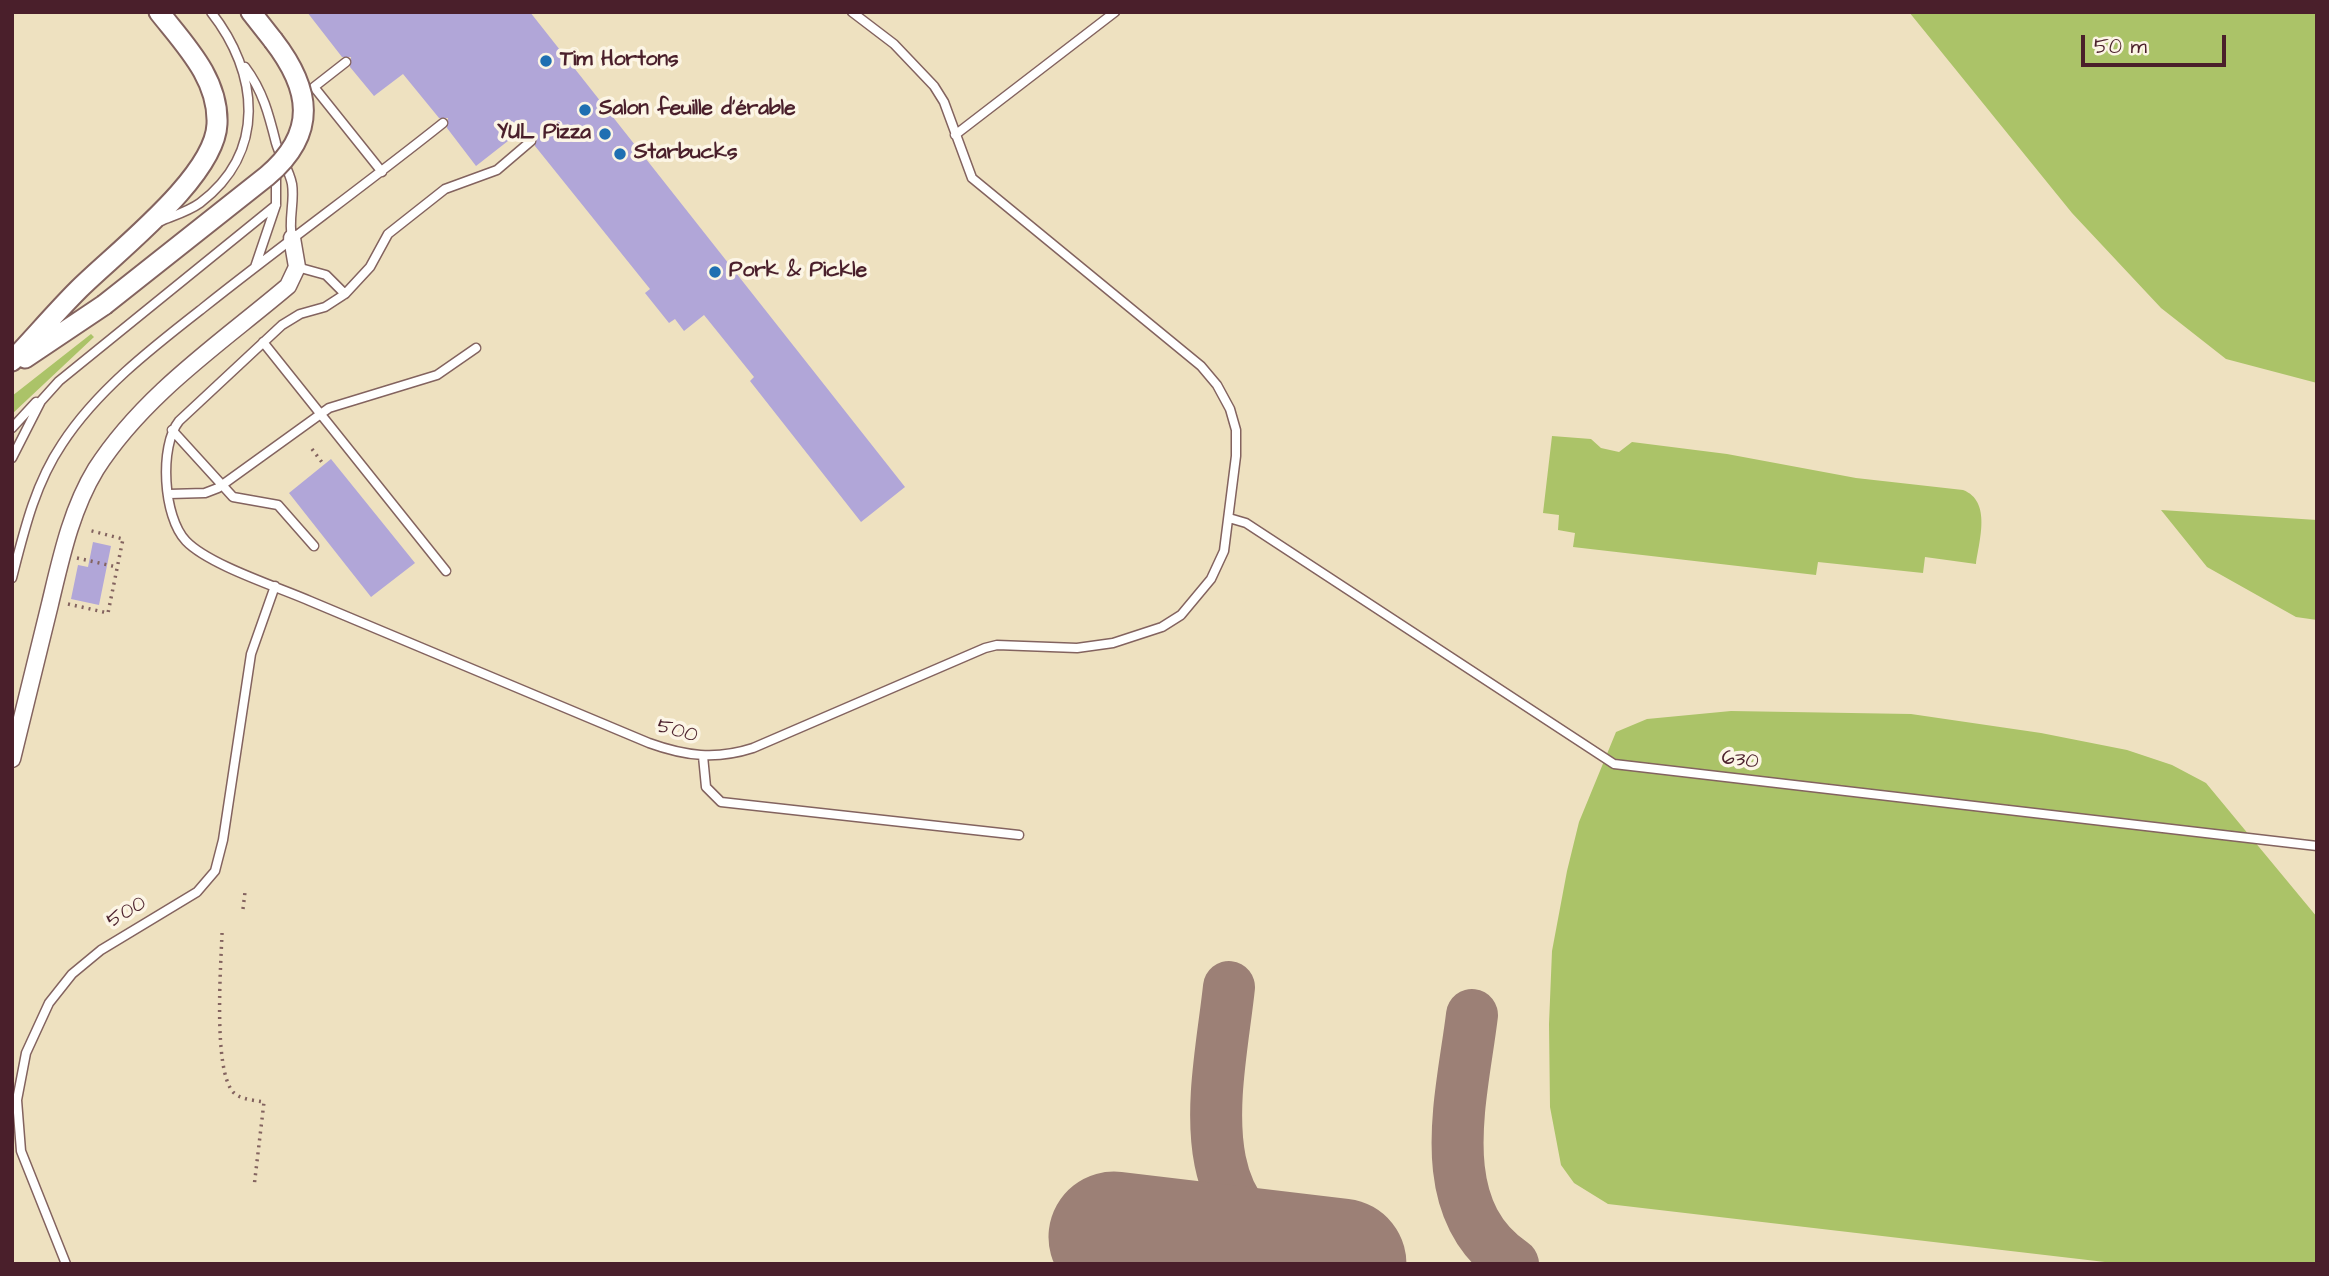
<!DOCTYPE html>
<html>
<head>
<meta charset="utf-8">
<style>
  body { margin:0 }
  #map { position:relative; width:2329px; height:1276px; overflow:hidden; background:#eee1c0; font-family:"Architects Daughter",sans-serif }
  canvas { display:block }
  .frame { position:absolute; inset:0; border:14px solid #4a1f2b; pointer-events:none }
  .scale { position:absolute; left:2081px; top:35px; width:145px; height:32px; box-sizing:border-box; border:4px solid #4a1f2b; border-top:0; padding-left:9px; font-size:21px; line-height:24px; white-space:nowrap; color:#4a1f2b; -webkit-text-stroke:5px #fcf5e5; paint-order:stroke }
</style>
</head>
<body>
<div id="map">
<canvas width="2329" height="1276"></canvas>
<div class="frame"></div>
<div class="scale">50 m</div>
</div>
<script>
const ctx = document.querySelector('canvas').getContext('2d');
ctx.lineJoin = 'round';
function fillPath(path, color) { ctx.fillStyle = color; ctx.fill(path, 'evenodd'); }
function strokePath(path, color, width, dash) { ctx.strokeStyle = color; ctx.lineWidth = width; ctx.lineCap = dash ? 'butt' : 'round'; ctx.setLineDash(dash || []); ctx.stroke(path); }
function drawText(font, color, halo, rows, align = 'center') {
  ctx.font = font + ' "Architects Daughter",sans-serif'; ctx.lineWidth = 7; ctx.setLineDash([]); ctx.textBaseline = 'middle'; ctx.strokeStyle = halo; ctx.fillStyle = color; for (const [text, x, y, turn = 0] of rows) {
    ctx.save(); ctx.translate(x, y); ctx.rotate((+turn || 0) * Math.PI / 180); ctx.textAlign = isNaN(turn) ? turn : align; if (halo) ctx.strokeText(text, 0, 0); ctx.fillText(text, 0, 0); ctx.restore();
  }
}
const green = new Path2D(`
  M1909 12H2317V383L2226 359 2161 308 2072 213Z
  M91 334 94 337 12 414V396Z
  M1552 436 1591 439 1601 448 1619 452 1632 442 1727 454 1856 478 1963 490C1992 501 1979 541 1976 564L1925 557 1923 573 1818 562 1816 575 1573 547 1575 533 1558 530 1559 515 1543 513Z
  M2161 510 2317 520V620L2296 617 2207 567Z
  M1731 711 1911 714 2041 733 2127 750 2172 765 2206 783 2317 917V1264H2122L1608 1204 1574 1183 1561 1165 1550 1107 1549 1024 1552 951 1567 871 1579 822 1616 732 1647 719Z`);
const taxiway = new Path2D(`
  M1229 987C1219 1081 1182 1218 1307 1254 1329 1260 1353 1261 1376 1264
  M1472 1015C1462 1098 1430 1208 1513 1264`);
const runway = new Path2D(`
  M1114 1237 1341 1264`);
const building = new Path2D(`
  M307 12H530L905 487 861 522 750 381 754 377 704 315 684 331 675 319 669 323 645 293 650 289 535 146V136H527L522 130 476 166 447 128 448 118H439L403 74 374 96 350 67 351 57H342Z
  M331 459 415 563 371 597 289 493Z
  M93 542 111 546 99 605 71 599 78 565 88 567Z`);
const path = new Path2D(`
  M312 449 324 465
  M77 558 117 567
  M68 604 108 613 123 539 88 530
  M243 909 245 892
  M222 933C221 965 213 1069 233 1092 241 1100 254 1100 264 1102L254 1187`);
const service = new Path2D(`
  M346 62 314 87 382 172
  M245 67C263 91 269 115 276 143 280 157 289 169 292 184 295 202 288 219 292 238
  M955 135 1115 12
  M531 141 497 170 445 189 388 234 370 267 345 294 325 307 300 314 282 325 179 421C159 446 163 517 186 541 209 565 278 587 310 601 423 648 536 696 649 743 685 756 716 760 753 748L985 648 997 645 1077 648 1113 643 1162 627 1181 615 1211 579 1224 551 1236 456V430L1230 409 1217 385 1201 366 972 178 944 102 934 86 894 44 852 12
  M161 221C173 216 189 211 200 203 267 152 259 73 211 12
  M255 267 276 205V172
  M297 267 326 275 345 294
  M263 342 446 571
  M12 428 36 402
  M172 430 233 497 278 505 314 546
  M12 458 41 401 59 381 276 205
  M169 494 205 493 218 488 329 408 437 375 476 348
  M1229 518 1246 523 1614 764 2317 846
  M12 578C24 531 35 484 62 444 97 390 153 347 203 308 282 245 364 186 443 123
  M703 756 706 787 721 802 1019 835
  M66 1264 21 1151 17 1100 26 1053 49 1003 72 974 101 950 197 892 215 871 223 840 251 654 275 586`);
const minor = new Path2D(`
  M12 759C25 708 37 656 50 604 61 558 71 510 96 469 144 394 222 342 288 286L297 267 292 238`);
const tertiary = new Path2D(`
  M251 12 273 40
  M25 358 104 305
  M12 361C34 338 55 313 78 290 115 253 215 177 217 124 219 79 185 45 159 12`);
const tertiaryBridge = new Path2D(`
  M104 305 267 176C318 133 311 89 273 40`);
const markers = [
  [546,61,7,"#1f6fb2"],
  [585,110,7,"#1f6fb2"],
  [605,134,7,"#1f6fb2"],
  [620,154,7,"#1f6fb2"],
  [715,272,7,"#1f6fb2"]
];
const poiNames = [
  ["Tim Hortons",560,61],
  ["Salon feuille d'érable",599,110],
  ["YUL Pizza",591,134,"right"],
  ["Starbucks",634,154],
  ["Pork & Pickle",729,272]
];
const streetNames = [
  ["500",677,732,15],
  ["630",1740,761,7],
  ["500",127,913,-31]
];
fillPath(green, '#abc368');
strokePath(taxiway, '#9c8076', 52);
strokePath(runway, '#9c8076', 131);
fillPath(building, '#b1a6d8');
strokePath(service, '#83635f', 11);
strokePath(minor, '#83635f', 19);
strokePath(tertiary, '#83635f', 23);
strokePath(path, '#83635f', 3.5, [2, 5]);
strokePath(service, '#fff', 8);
strokePath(minor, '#fff', 16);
strokePath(tertiary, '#fff', 19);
strokePath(tertiaryBridge, '#83635f', 23, []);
strokePath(tertiaryBridge, '#fff', 19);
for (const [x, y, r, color] of markers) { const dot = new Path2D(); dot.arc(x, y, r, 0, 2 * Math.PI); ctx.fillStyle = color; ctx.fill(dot); strokePath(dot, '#fcf5e5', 2.5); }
drawText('bold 21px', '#4a1f2b', '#fcf5e5', poiNames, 'left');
drawText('21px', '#4a1f2b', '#fcf5e5', streetNames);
</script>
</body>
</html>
